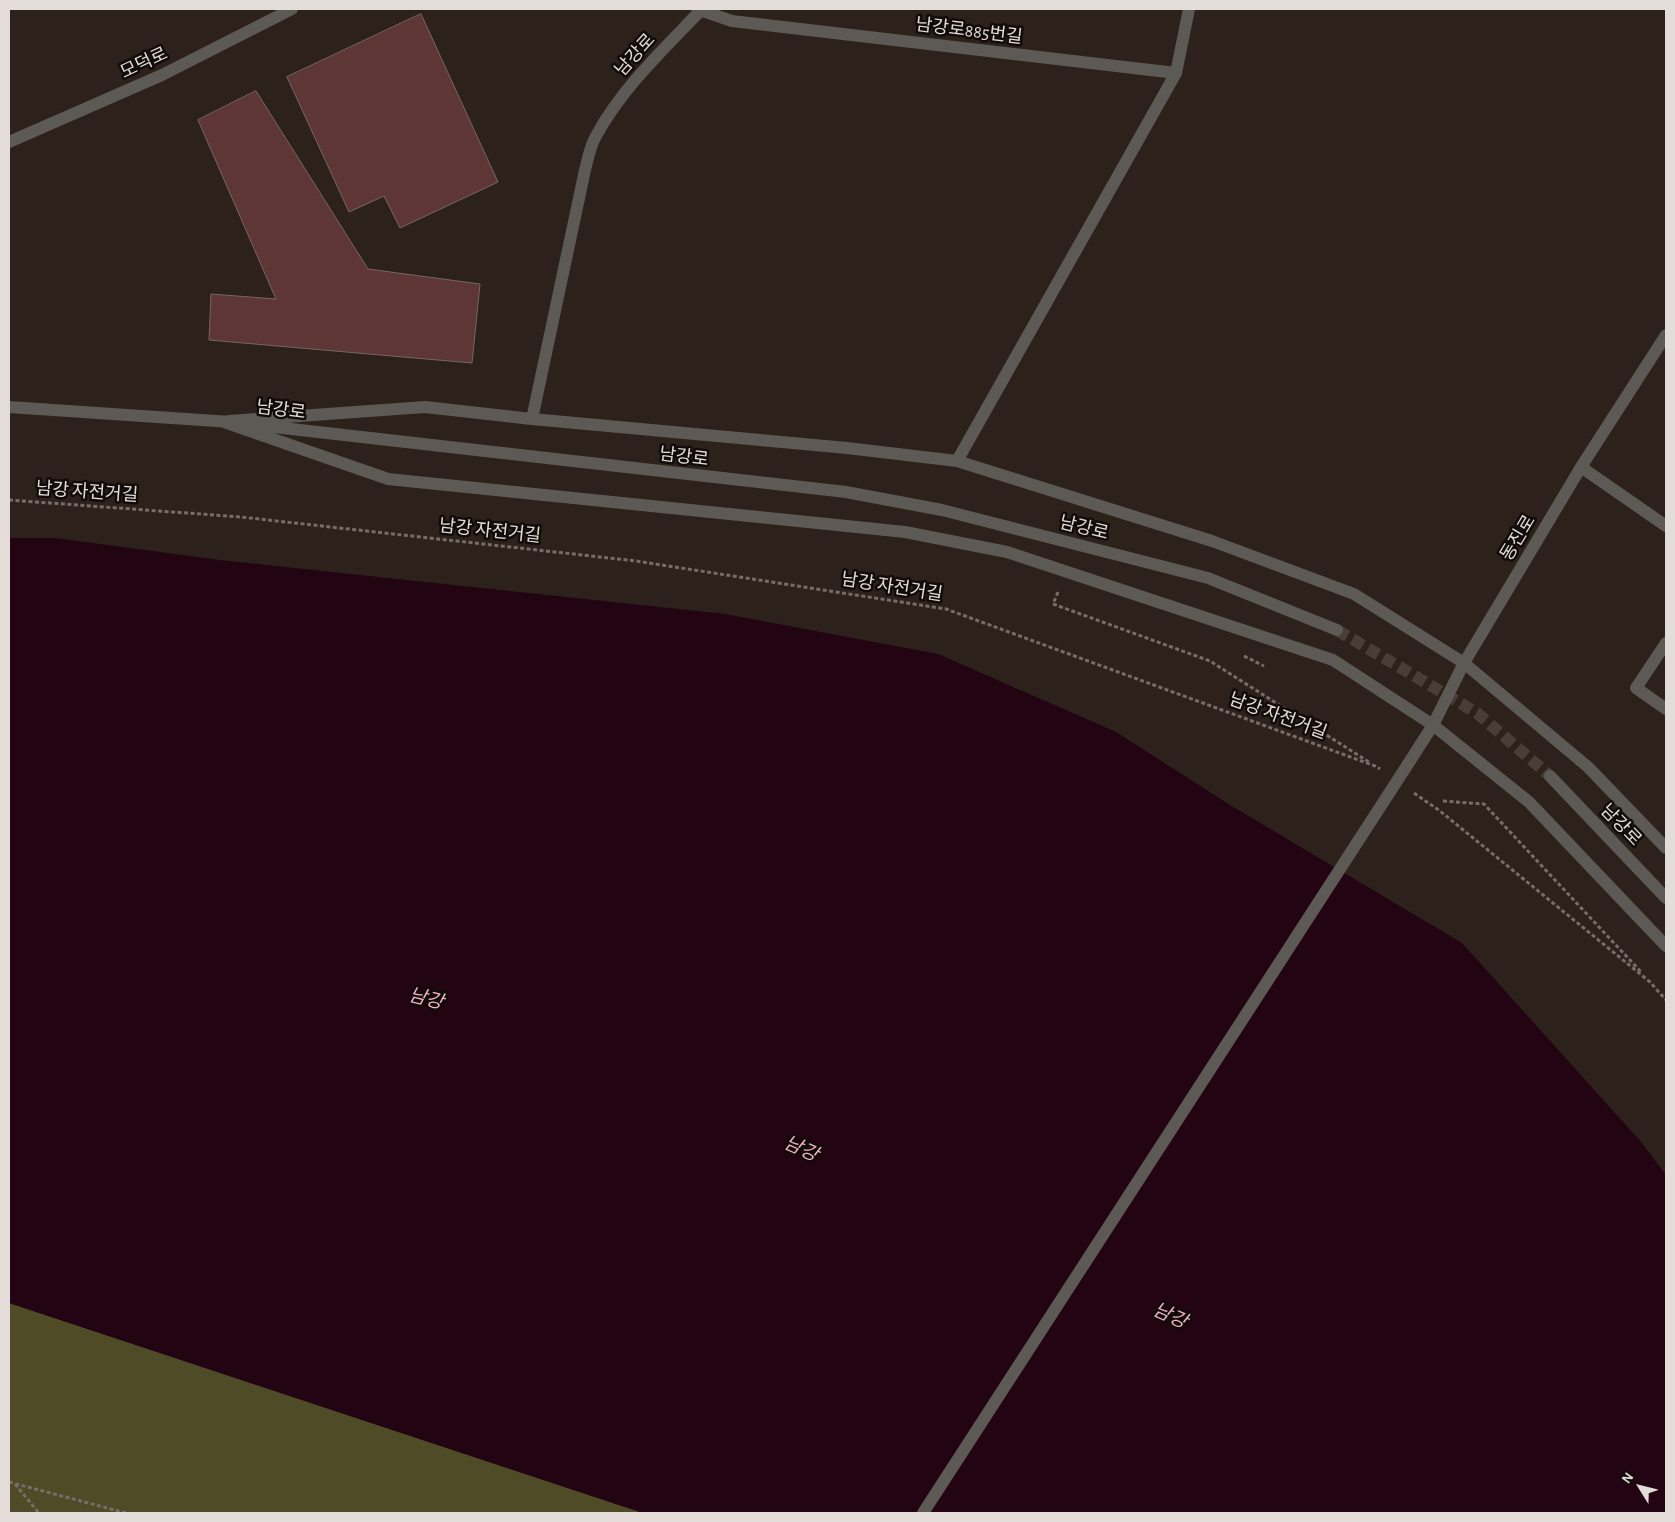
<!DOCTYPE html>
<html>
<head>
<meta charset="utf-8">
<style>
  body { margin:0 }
  #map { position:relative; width:1675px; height:1522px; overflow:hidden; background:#2d211b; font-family:"Alegreya Sans",sans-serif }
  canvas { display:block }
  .frame { position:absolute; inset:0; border:10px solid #e4dcd8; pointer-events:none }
  .north { position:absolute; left:1615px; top:1462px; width:50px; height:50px; -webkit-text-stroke:4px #110c09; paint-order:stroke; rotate:306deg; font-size:14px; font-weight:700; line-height:20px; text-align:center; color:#e4dcd8 }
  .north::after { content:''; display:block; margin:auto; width:18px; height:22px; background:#e4dcd8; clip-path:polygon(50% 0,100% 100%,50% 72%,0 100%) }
</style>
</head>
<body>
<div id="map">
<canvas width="1675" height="1522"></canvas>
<div class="frame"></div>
<div class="north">N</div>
</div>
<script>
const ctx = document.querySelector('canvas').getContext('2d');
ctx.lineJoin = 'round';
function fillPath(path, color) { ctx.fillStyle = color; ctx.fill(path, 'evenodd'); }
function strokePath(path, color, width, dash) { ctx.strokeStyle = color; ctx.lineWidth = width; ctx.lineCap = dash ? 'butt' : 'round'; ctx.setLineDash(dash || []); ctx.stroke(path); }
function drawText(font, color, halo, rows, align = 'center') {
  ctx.font = font + ' "Alegreya Sans","Noto Sans KR",sans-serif'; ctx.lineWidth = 5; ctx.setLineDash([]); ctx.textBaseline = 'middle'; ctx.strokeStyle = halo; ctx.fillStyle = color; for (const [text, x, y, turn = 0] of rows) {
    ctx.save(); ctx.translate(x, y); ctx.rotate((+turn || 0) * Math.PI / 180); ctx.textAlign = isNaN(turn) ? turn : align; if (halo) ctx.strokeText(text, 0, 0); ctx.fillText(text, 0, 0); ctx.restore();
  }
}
const green = new Path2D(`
  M9 1303 643 1513H9Z`);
const water = new Path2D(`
  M9 538H55L220 560 725 614 938 654 1116 732 1230 805 1462 943 1641 1142 1666 1175V1513H643L9 1303Z`);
const building = new Path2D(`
  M421 14 498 182 400 228 384 196 349 212 287 77Z
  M256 91 368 269 480 284 472 363 209 340 211 294 276 299 198 120Z`);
const minorTunnel = new Path2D(`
  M1337 630 1477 713 1550 776`);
const path = new Path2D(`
  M9 500 241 517 636 561 946 609 1375 766 1380 769
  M1058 592 1053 604 1210 661 1369 762
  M1244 656 1264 666
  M1414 793 1440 811 1650 982 1666 1000
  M1443 801 1484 804 1642 973
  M9 1482 126 1513
  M15 1484 39 1513`);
const minor = new Path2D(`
  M697 9 732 21 1176 73
  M9 142 162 75 292 9
  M9 407 231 422
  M532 419 585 170C588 159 590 146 596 136 622 88 663 50 700 11
  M229 421 425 407 532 419 847 448 957 461 1212 541 1354 594 1464 663 1588 767 1666 848
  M224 422 388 479 905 532 1007 552 1333 660 1433 725 1529 802 1666 946
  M256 425 846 492 942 510 1208 578 1337 630
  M957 461 1176 73 1189 9
  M1581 467 1666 526
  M1666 643 1636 688 1666 709
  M1408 764 1433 725 1464 663 1581 467 1666 335
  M1550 776 1666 898`);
const minorBridge = new Path2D(`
  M923 1513 1408 764`);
const streetNames = [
  ["남강로885번길",969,31,7],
  ["남강로",635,55,-48],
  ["모덕로",144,63,-25],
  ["남강로",281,410,7],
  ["남강로",684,457,7],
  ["남강 자전거길",87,492,4],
  ["남강로",1084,528,14],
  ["남강 자전거길",490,531,6],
  ["동진로",1518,538,-59],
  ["남강 자전거길",892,587,9],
  ["남강 자전거길",1278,716,20],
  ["남강로",1621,825,46]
];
const waterNames = [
  ["남강",426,999,14],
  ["남강",801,1149,24],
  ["남강",1170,1316,24]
];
fillPath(green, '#4f4b27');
fillPath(water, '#220412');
fillPath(building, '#5d3635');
strokePath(building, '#776665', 1);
strokePath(minorTunnel, '#483d37', 12, [12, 6]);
strokePath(path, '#776c67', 3, [4, 2.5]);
strokePath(minor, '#5d5954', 12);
strokePath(minorBridge, '#5d5954', 12);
drawText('18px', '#e4dcd8', '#110c09', streetNames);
drawText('italic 19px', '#f4b0ca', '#110c09', waterNames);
</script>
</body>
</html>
